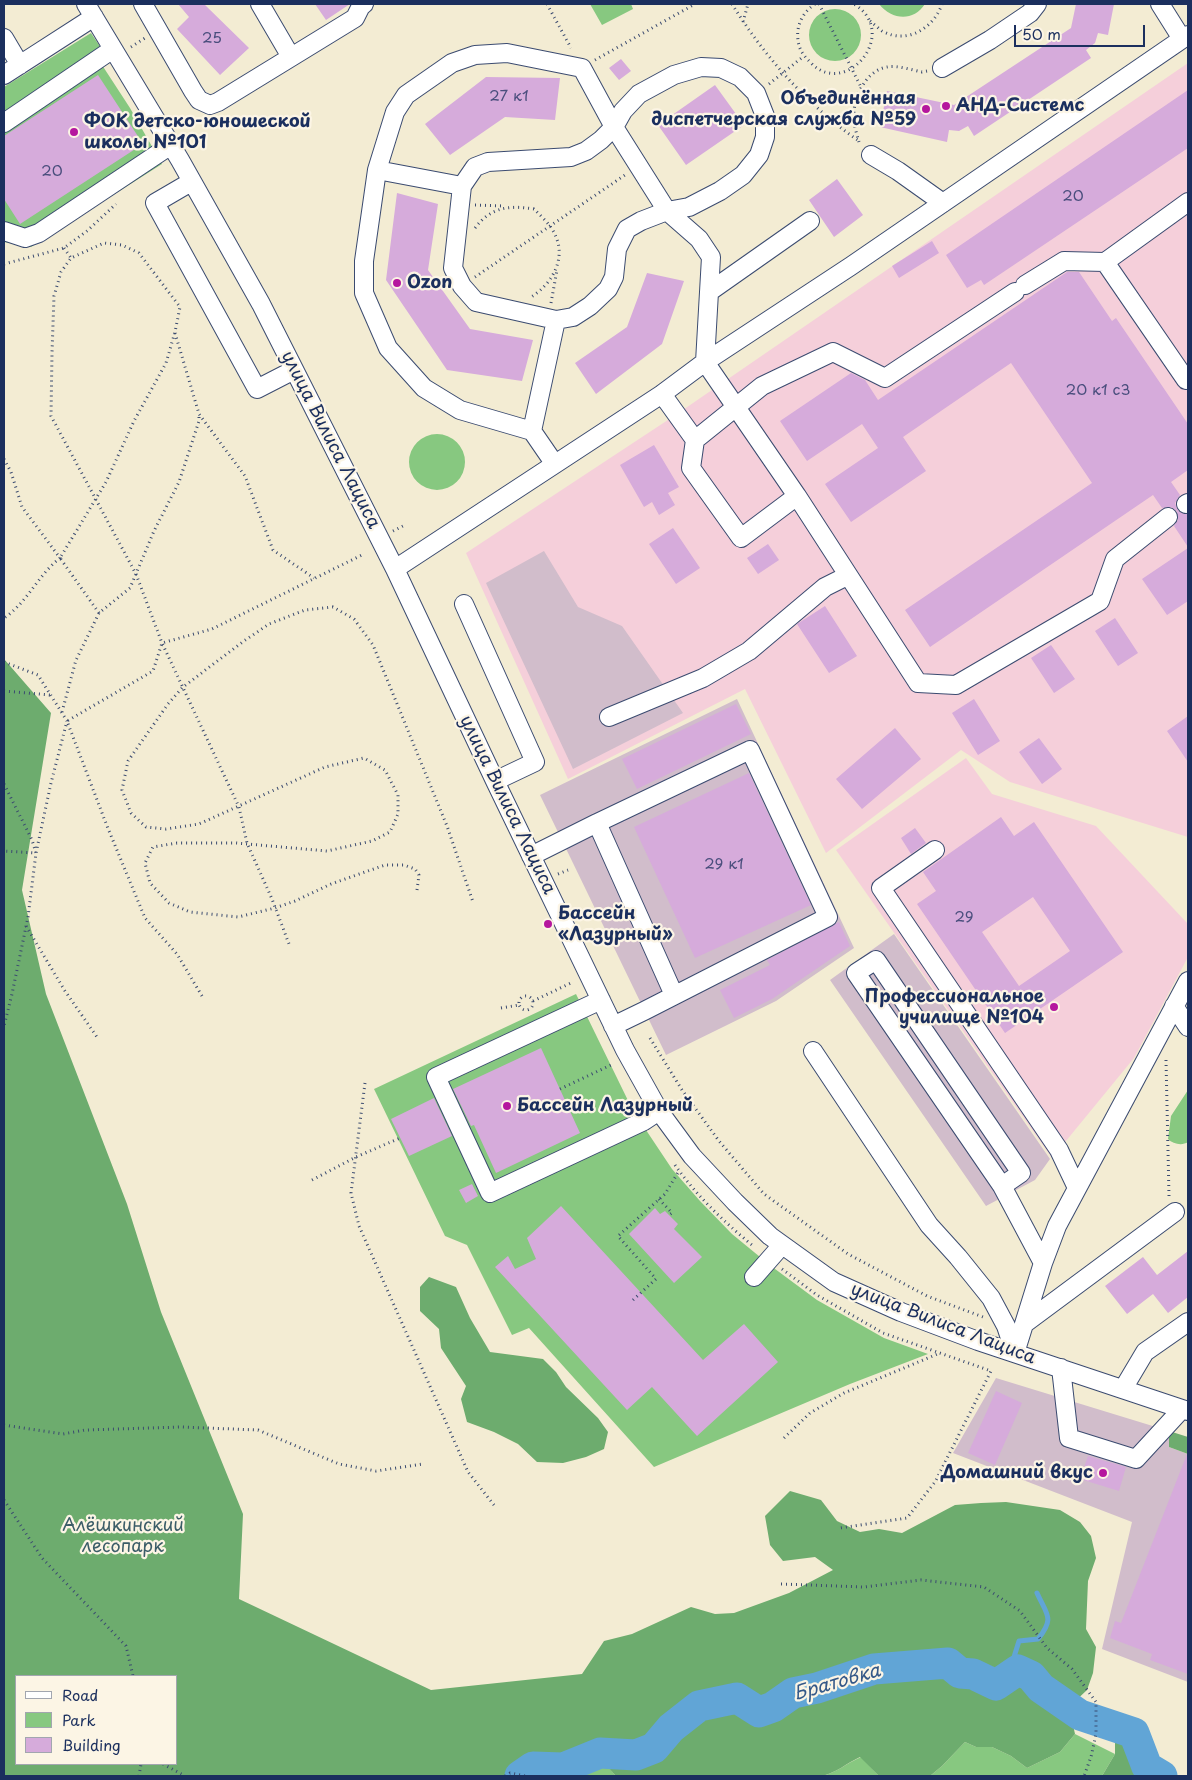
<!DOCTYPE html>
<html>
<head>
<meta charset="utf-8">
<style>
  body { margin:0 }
  #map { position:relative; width:1192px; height:1780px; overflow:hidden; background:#f3ecd3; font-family:"Playpen Sans",sans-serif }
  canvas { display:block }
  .frame { position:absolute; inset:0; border:5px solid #1b2f5e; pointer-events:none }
  .legend { position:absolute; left:15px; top:1675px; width:162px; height:90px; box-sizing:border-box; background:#fcf5e5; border:1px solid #a2a6af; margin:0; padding:6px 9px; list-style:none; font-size:15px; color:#1b2f5e }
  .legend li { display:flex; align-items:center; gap:10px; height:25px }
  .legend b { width:25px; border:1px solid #a2a6af }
  .scale { position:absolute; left:1014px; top:25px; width:131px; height:22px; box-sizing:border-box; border:2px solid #1b2f5e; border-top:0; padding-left:6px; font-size:15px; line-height:18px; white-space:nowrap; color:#1b2f5e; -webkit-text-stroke:4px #fcf5e5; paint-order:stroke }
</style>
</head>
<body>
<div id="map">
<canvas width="1192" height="1780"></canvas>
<div class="frame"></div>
<ul class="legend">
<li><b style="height:6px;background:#fff"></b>Road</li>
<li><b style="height:14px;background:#87c880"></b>Park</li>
<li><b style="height:14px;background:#d6abdb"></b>Building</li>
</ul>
<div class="scale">50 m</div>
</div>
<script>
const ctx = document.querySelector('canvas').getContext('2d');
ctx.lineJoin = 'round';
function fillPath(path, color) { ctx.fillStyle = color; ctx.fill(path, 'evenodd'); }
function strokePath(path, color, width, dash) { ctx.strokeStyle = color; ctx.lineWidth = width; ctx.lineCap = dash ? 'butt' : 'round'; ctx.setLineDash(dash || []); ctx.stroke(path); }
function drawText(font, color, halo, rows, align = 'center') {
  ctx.font = font + ' "Playpen Sans",sans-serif'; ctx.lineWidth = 4.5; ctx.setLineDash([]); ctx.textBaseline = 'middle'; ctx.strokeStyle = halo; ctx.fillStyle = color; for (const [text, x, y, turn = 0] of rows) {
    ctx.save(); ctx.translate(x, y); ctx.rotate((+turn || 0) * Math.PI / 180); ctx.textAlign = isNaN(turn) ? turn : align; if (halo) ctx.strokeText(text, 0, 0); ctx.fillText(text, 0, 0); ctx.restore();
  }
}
const built = new Path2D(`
  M1188 63V837L1010 782 961 750 826 853 745 689 568 779 466 553 677 414Z
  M966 758 992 794 1096 826 1188 924V957L1134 1058 1052 1158 836 850Z`);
const industrial = new Path2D(`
  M544 551 578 607 622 626 683 713 573 769 486 583Z
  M737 699 854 948 776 1001 666 1055 540 795Z
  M894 934 1050 1159 1035 1180 986 1206 830 980Z
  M996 1378 1169 1431V1447L1188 1454V1682L1102 1649 1132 1522 953 1453Z`);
const green = new Path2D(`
  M590 4H631L633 9 602 25Z
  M879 4H925C913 22 892 20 879 4Z
  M809 35a26 26 0 1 1 52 0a26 26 0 1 1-52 0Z
  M91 33 103 51 102 65 130 108 162 164 31 247 4 242V87Z
  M409 462a28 28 0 1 1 56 0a28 28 0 1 1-56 0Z
  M576 994 639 1123 644 1127 672 1169 700 1201 732 1234 771 1266 817 1300 884 1338 928 1354 850 1384 654 1467 529 1328 512 1335 467 1245 445 1236 374 1089Z
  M1188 1090V1142C1182 1146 1173 1144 1168 1139L1171 1116Z
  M1075 1734 1115 1754 1102 1776H930L942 1766 965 1742 976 1747H992L1011 1756 1027 1768 1060 1752Z
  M595 1752 616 1776H568Z
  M861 1757 879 1776H822C836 1773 847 1763 861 1757Z`);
const forest = new Path2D(`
  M4 659 51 713 22 890 46 994 127 1204 161 1312 243 1514 239 1599 431 1690 582 1674 604 1641 632 1634 691 1607 715 1614 734 1613 789 1593 833 1570 815 1557 783 1561 770 1545 765 1516 790 1491 821 1500 837 1521 860 1532 879 1529 902 1533 955 1505 981 1503 1006 1502 1060 1510 1080 1522 1091 1536 1096 1558 1088 1581 1086 1629 1096 1647 1093 1673 1087 1690 1069 1707 1075 1734 1060 1752 1027 1768 1011 1756 992 1747H976L965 1742 942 1766 930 1776H879L860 1757C847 1763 836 1773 822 1776H616L595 1753 568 1776H4ZM16 1676H176V1764H16Z
  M429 1277 456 1287 470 1318 490 1352 543 1359 556 1372 566 1387 598 1418 608 1432 604 1449 586 1457 563 1463 537 1462 518 1444 494 1432 467 1422 461 1399 466 1386 441 1348 439 1329 420 1311V1287Z
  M1169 1431 1188 1437V1454L1169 1447Z
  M1134 1733 1140 1757 1141 1776H1102L1115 1754V1741Z`);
const stream = new Path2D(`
  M1018 1670 1014 1657 1019 1641 1038 1639C1055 1618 1047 1615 1037 1593`);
const river = new Path2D(`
  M520 1776 533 1767 563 1768 600 1753 636 1755 654 1748 671 1728 699 1706 737 1698 759 1712 773 1707 793 1693 817 1688 874 1669 948 1663 960 1673 973 1674 996 1685 1018 1670 1031 1676 1041 1688 1080 1715 1134 1733 1147 1767 1162 1776`);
const building = new Path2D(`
  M178 4H204L249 48 220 75 177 29 189 17Z
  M315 4H350L326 20Z
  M1076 4H1114L1108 35 1098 33 1095 43 1086 50 1091 58 974 136 968 126 959 131 949 130 947 142 880 127 887 91 954 105 1071 28Z
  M621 59 631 71 619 80 609 68Z
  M98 75 143 144 20 224 4 199V136Z
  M486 77 560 78 555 120 505 117 450 155 425 124Z
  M715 85 744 125 686 165 658 125Z
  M1188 90V148L984 285 981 280 967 288 946 255Z
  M837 179 863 215 834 237 809 200Z
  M397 193 438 204 428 270 470 329 533 340 522 381 447 370 386 280Z
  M932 241 939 253 899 278 892 266Z
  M1067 272H1079L1112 321 1116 318 1188 424V470L1171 482 1180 495 1175 503 1177 509 1181 513 1188 514V547L1174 526 1178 520 1177 511 1171 507 1162 508 1153 495 930 647 905 610 1092 483 1011 363 903 437 926 471 851 522 825 484 878 448 862 424 807 461 780 421 851 373 865 380 878 400Z
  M647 273 684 281 662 344 596 394 575 363 627 327Z
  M654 445 679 487 668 493 675 505 659 515 652 502 644 507 620 465Z
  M673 528 700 568 676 584 649 544Z
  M768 544 779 560 758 574 747 558Z
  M1188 548V601L1167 615 1142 579Z
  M825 606 857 656 829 673 797 624Z
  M1115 618 1138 653 1118 666 1095 631Z
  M1051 645 1075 679 1054 693 1031 658Z
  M974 699 1000 741 978 755 952 713Z
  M736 704 751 734 637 789 622 759Z
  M1188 716V762L1167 731Z
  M895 728 921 759 862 809 836 779Z
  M1039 738 1062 769 1042 784 1019 752Z
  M749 773 811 905 695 958 634 827Z
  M1001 817 1014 836 1034 822 1123 952 1005 1033 917 904 936 891 923 872ZM1033 897 1070 951 1019 986 982 932Z
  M915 828 926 843 911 854 901 838Z
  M839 922 850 946 772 999 734 1018 720 990 770 965 767 960Z
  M541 1048 580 1133 496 1173 474 1125 471 1126 453 1089Z
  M434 1098 452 1136 409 1156 391 1119Z
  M472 1184 478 1196 466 1203 459 1190Z
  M561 1206 703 1360 744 1324 778 1362 697 1436 652 1387 627 1410 495 1267 508 1256 515 1269 536 1259 527 1238Z
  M655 1208 660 1214 665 1211 678 1224 674 1229 702 1257 674 1283 629 1234Z
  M1188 1251V1297L1168 1313 1153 1294 1127 1314 1105 1286 1143 1257 1157 1275Z
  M996 1391 1022 1403 995 1465 968 1453Z
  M1187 1454H1188V1674L1150 1660 1152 1654 1110 1638 1115 1621 1121 1623Z
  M1088 1456 1126 1467 1119 1491 1080 1479Z`);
const path = new Path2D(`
  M547 4 571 48
  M732 4C764 56 808 106 859 141
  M815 4C803 12 796 25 798 40 799 50 804 56 811 63 846 99 901 33 854 4
  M819 4 861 87
  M870 21C874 24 878 28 882 31 907 45 934 28 942 4
  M743 22 748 4
  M131 47 145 38
  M595 60 695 4
  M769 84 804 56
  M859 142C857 135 854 126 854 119 852 99 866 70 887 67 897 65 912 70 922 72L927 71
  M475 205 504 206
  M475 228C491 207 509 205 534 209 542 217 552 226 556 237 566 260 551 285 531 297
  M64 248 71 258
  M4 264 64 248 87 231 116 204
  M475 277 625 175
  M551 303 557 270
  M175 333 199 414 245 476 273 550 314 578
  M4 459 11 472 22 507 60 558C38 575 27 603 4 618
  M393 531 403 526
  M99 613 60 558 106 482 134 421 166 363 175 332 180 307 139 253 122 245 104 243 71 258 61 272 54 296 52 353 51 416 136 574 162 643 239 807 247 843 272 899 289 944
  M4 662 38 675 67 721 51 783 36 853 28 917 12 994 4 1026
  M4 691 50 695
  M62 712 76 660 99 613 130 588 154 531 179 482 199 421V414
  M4 784 32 840 36 853 4 851
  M558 874 568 870
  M417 890 419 875 415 869 404 865H385L331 884 295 901 275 908 238 917 190 912 169 903 150 883 145 863 153 847 177 843H236L327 851 372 841 390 832 398 814V795L385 770 364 758 325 767 199 824 166 829 146 827 131 813 122 790 128 761 168 704 183 687 244 641 269 624 305 610 333 607 354 619 373 645 447 826 473 902
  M26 926 65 991 97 1037
  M202 996 177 954 145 918 107 826 67 721 153 671 162 643 212 629 364 554
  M519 1003a7 7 0 1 1 14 0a7 7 0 1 1-14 0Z
  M533 1001 573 982
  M501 1008 519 1005
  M650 1038 682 1090 719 1141 764 1194 848 1254 927 1296 983 1317
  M1166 1060 1169 1196
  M365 1083 351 1193 359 1226 468 1472 494 1505
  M560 1089 613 1064
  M675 1165C696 1195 723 1221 752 1245
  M312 1180 356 1157 400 1138
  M659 1199 672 1213 669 1215
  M782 1269 817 1295 883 1333 991 1371 935 1482 907 1518 840 1528
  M633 1300 656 1279 618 1236 665 1194 679 1171
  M4 1425 63 1434 85 1430 181 1427 258 1430 339 1464 376 1471 423 1464
  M784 1438 810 1413 844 1393 940 1353
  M4 1500 42 1558 126 1646 133 1676
  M781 1584 864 1587 921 1580 984 1587 1020 1611 1047 1648 1072 1669 1096 1702V1734L1091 1757 1084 1776
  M163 1764 185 1776
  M139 1776 141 1764
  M505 1776 510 1773 525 1776`);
const minor = new Path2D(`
  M86 4 180 160 261 304 395 569 495 781 625 1050 659 1111 692 1156 735 1202 770 1236 834 1282 901 1312 978 1341 1188 1411
  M143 4 193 91 199 100 210 105 218 102 355 18 361 6 364 4
  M260 4 291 57
  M1160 4 1182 39
  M4 38 20 65
  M942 68 990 40 1030 13 1037 4
  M4 75 94 17
  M4 123 113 49
  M871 155 898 171 943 203
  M377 170 462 186
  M191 182 155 203 257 389 294 370
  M4 231 25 238 39 233 171 145
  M1105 262 1186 380 1188 378
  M1025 285 1064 261 1105 262 1188 202
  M709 292 810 221
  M662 394 695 440 691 468 741 538 797 496
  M532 431 556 320
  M695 440 762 386 833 352 885 378 1015 292
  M554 463 532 431 460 410 424 388 388 348 364 293V261L377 170 395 112 406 95 452 63 475 55 507 53 582 68 614 127 601 140 586 151 571 157 488 162 475 167 462 186 453 268 462 286 476 302 556 320 573 317 590 306 608 289 614 277 617 249 627 229 641 221 667 211 689 207 720 191 743 175 759 155 765 137V116L756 93 740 77 721 68 701 67 674 75 639 94 623 111 614 127 667 211 699 239 711 257 705 362 797 496 918 683 956 685 1100 601 1115 559 1168 517
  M1186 504 1188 503
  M395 569 662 394 705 362 851 266 1188 35
  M464 604 535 762 495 781
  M609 717 703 678 749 651 825 587 847 576
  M935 850 881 888 1059 1150 1077 1188
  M531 856 597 823
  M601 1000 436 1077 490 1193 644 1121 659 1111
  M1174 1006 1188 1027
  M613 1026 644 1011 828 917 750 750 597 823 674 995
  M813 1051 929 1225 958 1257 991 1298 1006 1326 1015 1353
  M1002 1186 1021 1173 876 960 856 973 1002 1186 1043 1263
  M754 1277 782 1245
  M1024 1324 1175 1212
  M1015 1353 1043 1263 1057 1226 1188 981
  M1061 1368 1069 1438 1136 1459 1182 1409
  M1123 1389 1145 1352 1188 1322`);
const markers = [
  [946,106,5,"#b5179e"],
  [926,109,5,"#b5179e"],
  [74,132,5,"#b5179e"],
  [397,283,5,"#b5179e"],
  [548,924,5,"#b5179e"],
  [1054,1007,5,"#b5179e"],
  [507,1106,5,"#b5179e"],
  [1103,1473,5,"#b5179e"]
];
const numberNames = [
  ["25",212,39],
  ["27 к1",509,97],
  ["20",52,172],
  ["20",1073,197],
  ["20 к1 с3",1098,391],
  ["29 к1",724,865],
  ["29",964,918]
];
const poiNames = [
  ["Объединённая",916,99,"right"],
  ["диспетчерская служба №59",916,120,"right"],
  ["АНД-Системс",956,106],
  ["ФОК детско-юношеской",84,122],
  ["школы №101",84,143],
  ["Ozon",407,283],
  ["Бассейн",558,914],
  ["«Лазурный»",558,935],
  ["Профессиональное",1044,997,"right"],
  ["училище №104",1044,1018,"right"],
  ["Бассейн Лазурный",517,1106],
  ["Домашний вкус",1093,1473,"right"]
];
const streetNames = [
  ["улица Вилиса Лациса",330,440,63],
  ["улица Вилиса Лациса",507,805,64],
  ["улица Вилиса Лациса",943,1324,21]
];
const parkNames = [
  ["Алёшкинский",123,1526],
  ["лесопарк",123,1547]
];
const waterNames = [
  ["Братовка",837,1683,-16]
];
fillPath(built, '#f5cfda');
fillPath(industrial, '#d1bdcb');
fillPath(green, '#87c880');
fillPath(forest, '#6dac6e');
strokePath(stream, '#61a5d6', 5);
strokePath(river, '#61a5d6', 31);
fillPath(building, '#d6abdb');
strokePath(minor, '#3b4b70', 20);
strokePath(path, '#3b4b70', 3, [1, 4]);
strokePath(minor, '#fff', 18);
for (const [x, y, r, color] of markers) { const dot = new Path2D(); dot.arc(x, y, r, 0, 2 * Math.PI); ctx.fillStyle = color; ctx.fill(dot); strokePath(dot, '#fcf5e5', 2); }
drawText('15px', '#4a4e7d', null, numberNames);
drawText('bold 18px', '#1b2f5e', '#fcf5e5', poiNames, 'left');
drawText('18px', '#1b2f5e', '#fcf5e5', streetNames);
drawText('18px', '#3b5d68', '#fcf5e5', parkNames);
drawText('italic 19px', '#345888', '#fcf5e5', waterNames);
</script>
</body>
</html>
